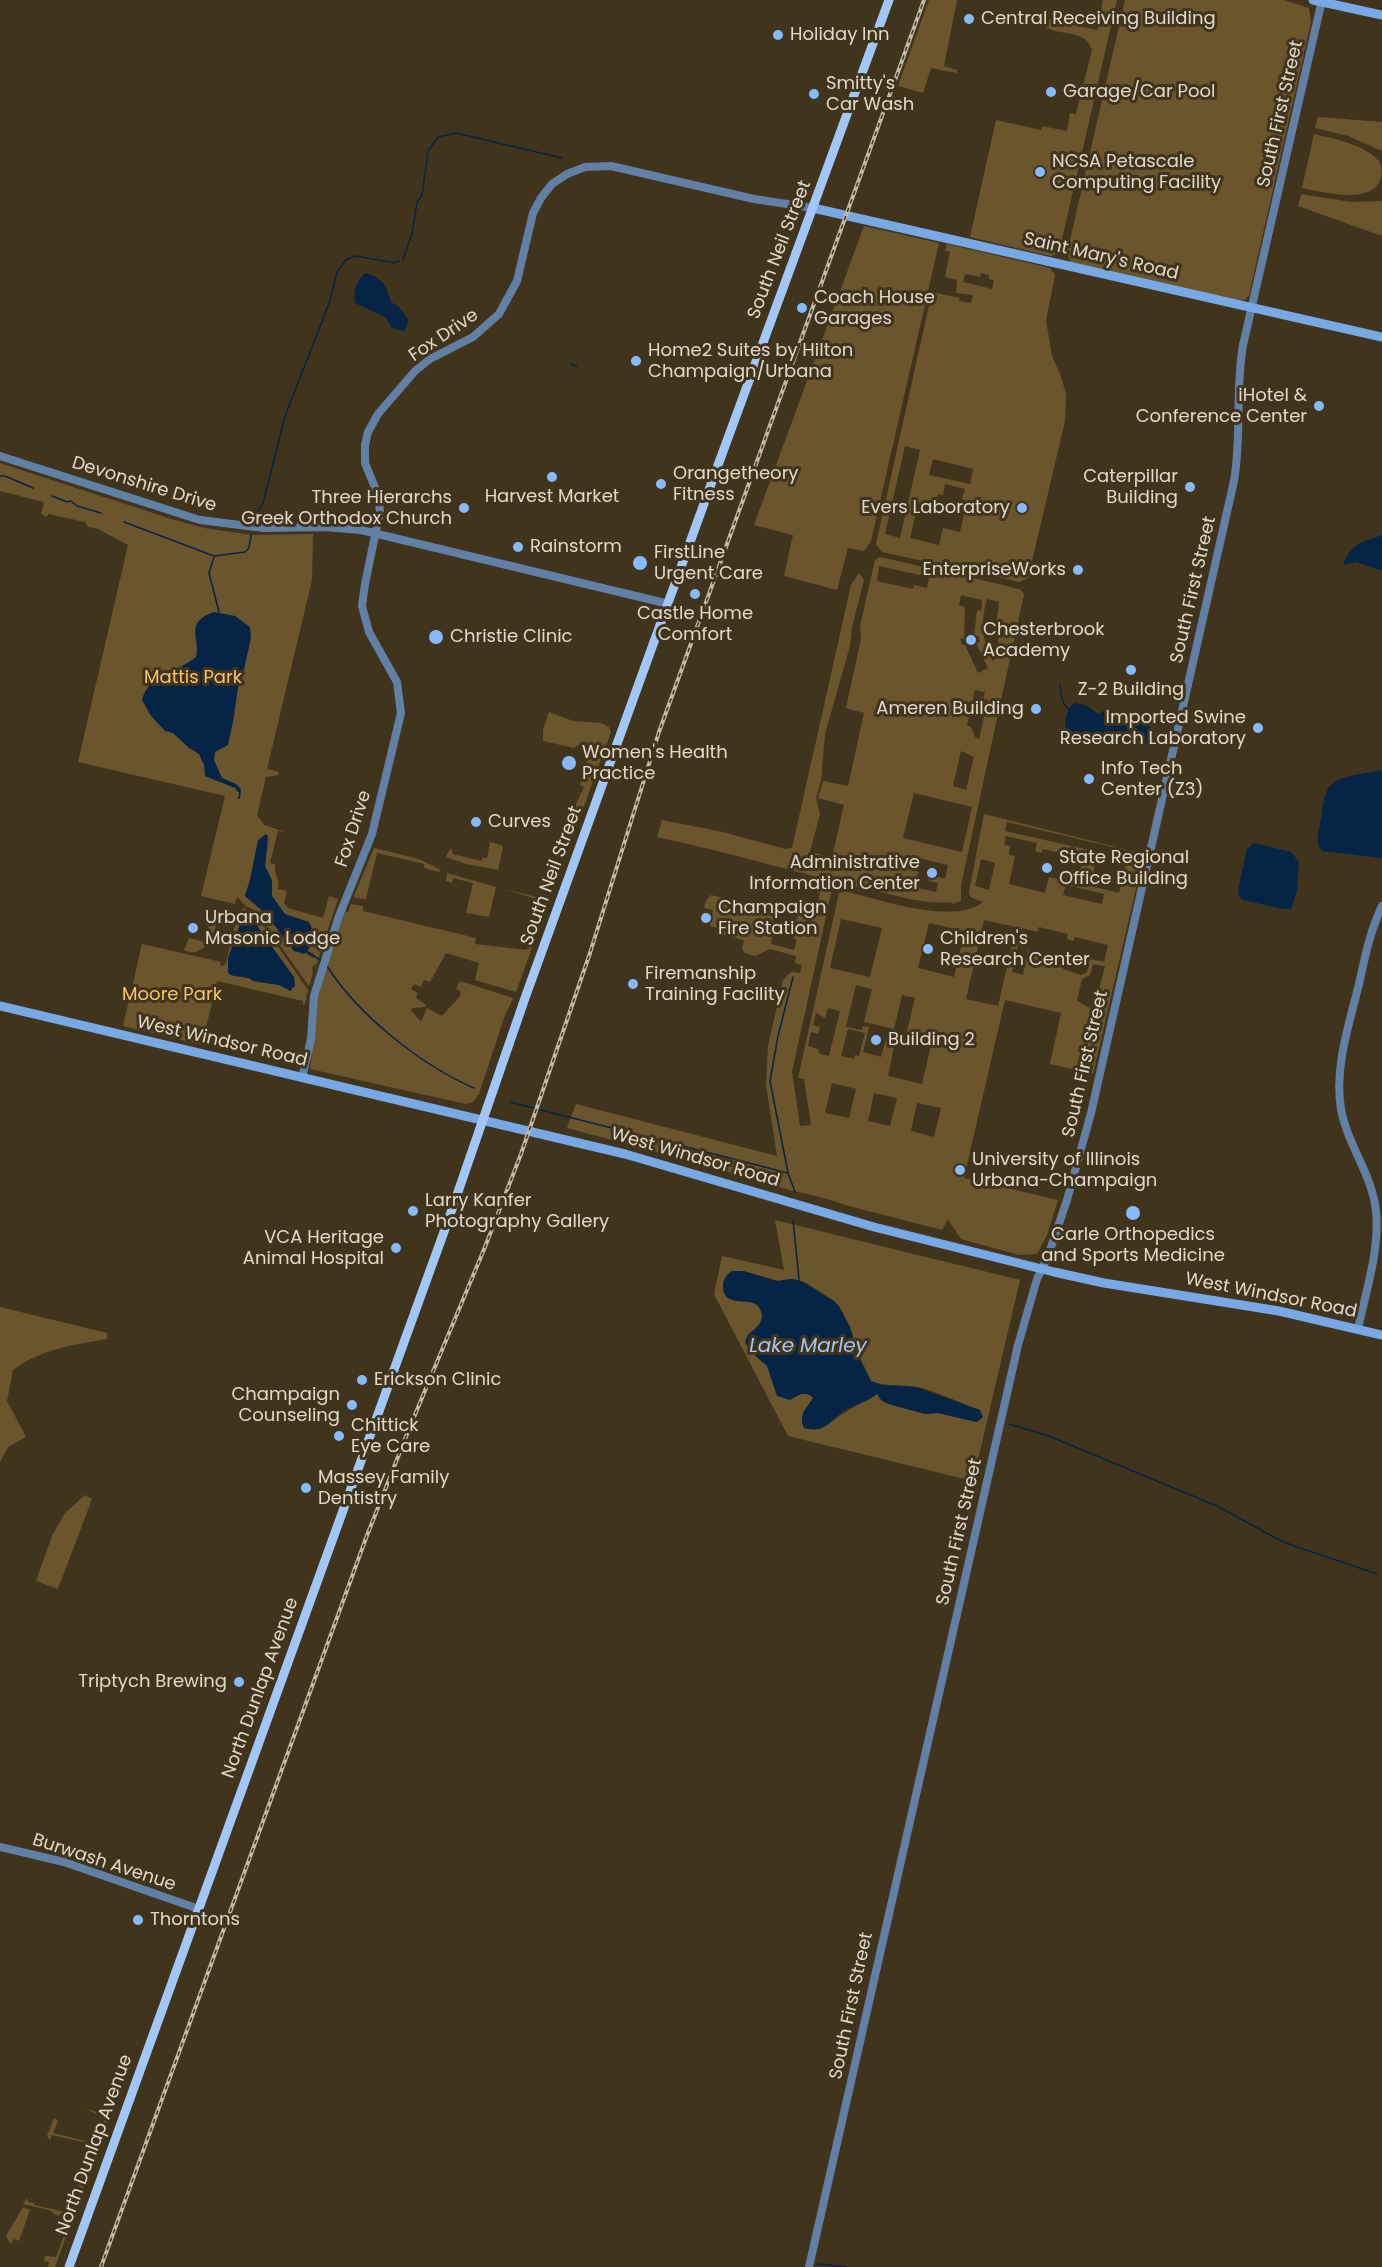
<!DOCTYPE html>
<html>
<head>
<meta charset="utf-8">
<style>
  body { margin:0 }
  canvas { display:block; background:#41341d }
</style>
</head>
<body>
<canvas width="1382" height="2267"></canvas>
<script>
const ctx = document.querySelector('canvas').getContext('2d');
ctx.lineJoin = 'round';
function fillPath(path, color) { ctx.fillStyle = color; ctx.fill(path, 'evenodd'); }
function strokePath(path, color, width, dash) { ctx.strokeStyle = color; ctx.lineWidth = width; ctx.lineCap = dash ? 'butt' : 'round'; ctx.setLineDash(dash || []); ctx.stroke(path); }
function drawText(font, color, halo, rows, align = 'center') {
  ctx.font = font + ' Poppins,sans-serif'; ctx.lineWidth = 6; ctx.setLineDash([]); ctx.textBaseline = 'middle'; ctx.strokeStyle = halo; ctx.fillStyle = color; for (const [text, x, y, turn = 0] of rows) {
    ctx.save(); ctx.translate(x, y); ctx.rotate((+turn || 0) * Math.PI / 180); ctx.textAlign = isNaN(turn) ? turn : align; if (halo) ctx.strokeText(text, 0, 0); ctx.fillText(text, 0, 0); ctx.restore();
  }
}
const green = new Path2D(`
  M929 0H957L944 66 957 70V73L931 68 923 93 898 86Z
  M1101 0H1117L1060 248 1055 255 1050 256 970 237 996 120 1041 130 1042 126 1067 131 1070 113 1076 114 1092 50C1084 27 1060 38 1042 25L1043 18 1097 30 1103 1Z
  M1125 0H1284L1309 8 1311 22 1249 295 1245 300H1234L1071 263 1067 253Z
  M1318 117 1382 122V151L1348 136 1315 128Z
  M1314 134C1335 139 1363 144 1378 160 1382 165 1382 171 1381 177 1375 206 1322 192 1302 188Z
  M1301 194 1351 202 1382 201V236L1298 206Z
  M864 226 939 243 871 541 864 551 848 548 837 590 784 576 793 535 754 525Z
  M947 244 1050 268 1055 275 1046 320 1052 356 1060 374 1066 393 1065 421 1028 578 1020 582 882 552 876 544 932 292 960 298 959 301 971 303 973 295 956 293 957 280 945 277 950 252 945 251ZM981 273 989 275V279L994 280 992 289 963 282 965 274 980 277ZM905 446 920 450 900 538 885 534ZM933 459 973 469 970 484 929 475ZM945 484 965 489 962 499 967 501 960 532 943 528 939 545 910 538 918 504 935 507 938 494 943 495Z
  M0 463 171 519 204 528 251 535 313 534 312 580 267 769 279 772 278 775 266 777 257 815 264 825 285 832 278 831 270 863 275 864C273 874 281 880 278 889L287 891 284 903 288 908 323 918 329 896 338 899 317 963 312 967 313 973 309 986 267 927 260 913 246 906 237 897 235 904 201 896 225 796 78 762 128 545 98 529 88 527 85 522 48 514 47 517 41 514 44 502 0 491ZM268 842 265 867 272 880V896L284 914 309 922 313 931 308 951 314 954 315 957 313 958 305 953 294 951 266 914 245 896 250 880 257 848Z
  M880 557 1003 585 1021 590 1024 594 961 885V901L952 904V902C924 905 895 895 867 889 797 873 728 852 657 837L662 820 723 832 785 849 792 848 851 585 859 573 864 580 852 627 850 646 825 734 821 780 816 798 820 814 810 852 832 857 844 805 818 798 823 781 848 786 864 713 846 708 861 639 860 626 875 560ZM879 566 929 577 927 588 914 585 913 589 877 581ZM961 595 982 600 981 611 977 610 974 637 978 636 980 642 976 643 988 668 978 673 965 645H962L960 639 964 638 965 607 959 605ZM987 599 999 602 996 624 999 648 995 649 999 656 993 661C982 642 980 621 987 599ZM975 690 985 692 983 699 988 700 979 739 975 737 971 727 967 726ZM961 751 974 757 966 790 953 786ZM914 793 972 807 962 852 903 838ZM905 855 948 865 945 879 927 874 929 881 938 883 936 892 905 885 907 876 915 878 919 872 902 868Z
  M549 712 573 721 601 723 609 727 611 732 569 847 565 845 571 827 567 822 566 810 575 808C577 800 581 794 584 787L580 785 591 745 584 741 574 748 543 741V730Z
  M984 814 1144 854 1093 1074 1050 1064 1061 1013 1005 1000 964 1178 1058 1200 1047 1235 1037 1254 1019 1255 961 1239 948 1219 942 1230 845 1205C824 1196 801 1194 779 1187 709 1166 638 1147 567 1128L576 1104 777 1156 766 1085 768 1046 783 980 791 972 800 973 802 965 795 963 796 956 770 949 755 956 745 953 742 949 744 940 715 933 717 928 710 926 713 910 704 908 706 901 711 895 715 896 773 911V915H774L770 934 772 938 771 944 794 950 797 940 794 939 797 929 795 928 799 911 815 912 820 893 816 892 820 885 832 889 792 1072 800 1126 811 1125 804 1079 798 1078 839 893 844 891C878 899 954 926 983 902L970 897 969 892ZM1007 822 1129 851 1119 893 1090 886 1098 852 1005 831ZM1006 836 1037 843 1035 851 1041 853 1043 849 1083 858 1077 884 1049 877 1045 893 1009 884 1015 856 1009 855 1010 846 1004 845ZM981 859 995 863 989 890 975 886ZM1066 885 1104 894 1102 904 1063 895ZM841 919 882 928 870 977 830 968ZM984 920 1016 927 998 1006 966 999ZM929 923 965 931 954 977 918 968ZM1039 927 1068 934 1067 939 1073 941 1075 937 1108 945 1104 962 1090 959 1087 972 1081 975 1063 969 1062 959 1028 951 1023 975 1012 972 1022 928 1037 932ZM1093 964 1105 966 1094 1010 1077 1001 1082 979 1090 975ZM856 985 872 989 864 1022 894 1029 902 995 915 998 905 1039 893 1037V1033L888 1032 881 1057 863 1052 869 1027 863 1026 862 1030 846 1027ZM828 1008 840 1011 829 1056 820 1054 818 1049 808 1046 811 1032 818 1034 820 1027 813 1025 816 1013 825 1018ZM848 1029 865 1033 859 1056 855 1055 854 1059 841 1056ZM917 1039 931 1045 922 1084 888 1076 895 1042 915 1046ZM832 1083 856 1089 849 1118 825 1113ZM874 1093 897 1098 890 1126 868 1121ZM917 1103 941 1108 934 1137 911 1131Z
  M490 842 501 845 503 847 498 870 466 864 446 857 450 849 452 850V854L481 861 482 858H487Z
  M374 848 419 859 441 870 439 872 424 868V864L377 853 366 899 355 898 354 896Z
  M447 873 496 887 489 917 466 913 473 883 453 878 452 883 446 881Z
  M504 889 540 898 545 912 516 992 475 980 479 963 446 953 430 982 424 980 421 987 414 984 411 989 418 993 416 998 426 1005 425 1007 412 1008 411 1010 420 1021 422 1020 427 1008 442 1016 461 995 460 991 456 989 460 981 513 998 504 1018 479 1094 473 1102 466 1104 310 1069 318 993 345 911 348 912 351 904 363 906V911L476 938 475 944 527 950 539 900Z
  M243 908 259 915 263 925 308 990 305 1004 303 1005V1001L217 981 202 1045 123 1026 142 944 221 962 220 966H223L226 963 234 929ZM246 920 279 985 253 981 249 978 234 976 228 972 229 958 241 921Z
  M207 916 215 917C220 933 202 960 184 950L189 938 205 942 210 921 207 919Z
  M775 1220 1020 1280 973 1481 788 1436 714 1294 722 1256 784 1270ZM743 1271 778 1281 790 1279 805 1282 834 1301 871 1381C886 1387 902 1384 918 1387 939 1392 960 1403 980 1410L977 1422 938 1413 925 1414 877 1394C862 1403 847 1410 833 1421L802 1414 814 1398 809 1394H801L771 1376 767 1366 750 1351 747 1335C755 1328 764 1323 761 1312 757 1297 738 1305 728 1298 723 1294 724 1290 723 1284Z
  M0 1307 107 1333V1339C73 1345 41 1349 13 1370L7 1401 26 1437 8 1447 0 1462Z
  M85 1495 92 1499 58 1589 36 1581 52 1536 65 1513Z
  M84 2109 102 2113 108 2120 55 2267H48L49 2262 44 2261 45 2256 56 2257 71 2217 62 2212 58 2216 49 2210 23 2204 27 2198 28 2202 34 2203V2205L70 2213C73 2202 83 2192 77 2180L80 2173 85 2174 91 2149 86 2148 87 2143 52 2135 50 2140 47 2136 54 2118 58 2121 53 2133 93 2143 99 2140 104 2119 100 2117V2115Z
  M23 2207 30 2210 19 2241 14 2239 12 2241 13 2243H10L6 2236Z`);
const water = new Path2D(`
  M365 273C383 278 386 285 391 302L399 307 408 319 407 327 403 331 392 328 386 318 355 303C353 291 356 282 365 273Z
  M1382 535V571L1356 562 1343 565C1353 541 1360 544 1382 535Z
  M214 612 235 616 250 627 251 638 243 674 238 688 233 722 228 745 215 752 214 760 222 778 236 784 241 789 240 799H238L239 793 235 788 205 776 204 765 199 754 189 748 173 733 165 731 151 716 142 700C149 673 177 673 196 657 201 638 183 623 214 612Z
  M1075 703 1085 705 1099 714 1107 708C1124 712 1146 714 1153 731L1150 744C1135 748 1128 741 1113 739 1109 739 1103 741 1099 739 1090 736 1089 727 1079 734L1071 733 1065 727C1066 717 1066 709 1075 703Z
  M1382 770V858L1322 851C1315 843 1318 833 1320 824 1322 814 1322 801 1327 791 1334 774 1366 774 1382 770Z
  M266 834 268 836 265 866 272 880V896L285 914 309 922C315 933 314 947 304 954L294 951 266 914 245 896 250 880 258 840Z
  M1254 843 1291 852 1299 862 1297 891 1291 909H1283L1243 900 1239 896 1238 890 1247 849Z
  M246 920 255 923 294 977 295 986 290 991 279 985 253 981 249 978 230 975 228 972V958L241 921Z
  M732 1271H743L778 1281 790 1279 799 1280 834 1301 839 1306 850 1327 861 1362 871 1381 881 1385 916 1387 980 1410 983 1417 977 1422 938 1413 925 1414 888 1404 881 1400 877 1394C866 1402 863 1402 851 1407 832 1415 829 1435 804 1428 798 1415 806 1409 813 1398 805 1390 799 1395 790 1400L777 1396 767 1366 750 1351 745 1342C748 1332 763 1327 762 1316 762 1312 760 1306 756 1304 745 1298 723 1307 723 1286 723 1279 726 1275 732 1271Z`);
const stream = new Path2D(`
  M403 260 412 234 417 202 422 195 428 151 438 137 456 133 562 158
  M570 364 577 366
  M0 476H5L33 488
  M52 496 67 502 71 501 77 506 101 513
  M253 520 263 503 285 416 330 301 337 272 346 260 356 256 395 263 399 261
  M124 522 214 556 245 552 249 548 251 535
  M214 557 209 573 219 612
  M1060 685C1061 693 1061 704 1069 709
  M307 952 322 961
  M327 966C358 1015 421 1065 474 1088
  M510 1102 788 1173 795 1192
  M788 1173 770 1081 778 1036 793 977
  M793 1220 799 1279
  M1009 1424 1049 1436 1217 1506 1283 1542 1377 1574
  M817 2264 847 2267`);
const tertiary = new Path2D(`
  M0 456 200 520 264 528 325 527 361 530 669 604
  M302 1078 311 1039 314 996 339 916 372 834 401 713 397 682 369 632 362 606 365 584 380 511 378 495 365 463V445L368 432 378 414 415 371 430 359 473 337 499 314 517 281 533 213 541 198 552 184 567 174 585 167 611 166 754 199 813 208
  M1358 1329C1366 1290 1382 1244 1375 1204 1369 1170 1347 1143 1341 1109 1334 1068 1349 1025 1359 984 1365 957 1370 931 1382 906
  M0 1847 64 1862 199 1909
  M809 2267 1018 1345 1037 1279 1048 1256 1067 1200 1091 1113 1234 481C1242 434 1235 390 1243 345L1322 0`);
const secondary = new Path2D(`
  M1313 0 1382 15
  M813 208 1382 337
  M0 1006 625 1154 874 1227 1054 1272 1104 1283 1279 1311 1382 1335`);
const primary = new Path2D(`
  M69 2267 449 1218 525 998 714 476 889 0`);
const rail = new Path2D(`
  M101 2267 366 1538 409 1429 485 1247 521 1154 590 953 659 732 924 0`);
const markers = [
  [969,19,6,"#86bbfb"],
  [778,35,6,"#86bbfb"],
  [1051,92,6,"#86bbfb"],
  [814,94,6,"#86bbfb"],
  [1040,172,6,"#86bbfb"],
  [802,308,6,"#86bbfb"],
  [636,361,6,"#86bbfb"],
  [1319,406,6,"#86bbfb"],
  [552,477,6,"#86bbfb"],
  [661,484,6,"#86bbfb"],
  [1190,487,6,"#86bbfb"],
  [464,508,6,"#86bbfb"],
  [1022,508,6,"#86bbfb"],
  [518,547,6,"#86bbfb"],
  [640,563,8,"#86bbfb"],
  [1078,570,6,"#86bbfb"],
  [695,594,6,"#86bbfb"],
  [436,637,8,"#86bbfb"],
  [971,640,6,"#86bbfb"],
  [1131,670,6,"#86bbfb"],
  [1036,709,6,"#86bbfb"],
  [1258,728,6,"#86bbfb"],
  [569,763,8,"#86bbfb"],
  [1089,779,6,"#86bbfb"],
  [476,822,6,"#86bbfb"],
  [1047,868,6,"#86bbfb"],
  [932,873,6,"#86bbfb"],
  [706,918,6,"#86bbfb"],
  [193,928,6,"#86bbfb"],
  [928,949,6,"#86bbfb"],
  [633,984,6,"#86bbfb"],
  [876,1040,6,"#86bbfb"],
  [960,1170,6,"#86bbfb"],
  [413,1211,6,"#86bbfb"],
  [1133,1213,8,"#86bbfb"],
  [396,1248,6,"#86bbfb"],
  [362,1380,6,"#86bbfb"],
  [352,1405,6,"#86bbfb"],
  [339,1436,6,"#86bbfb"],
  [306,1488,6,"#86bbfb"],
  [239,1682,6,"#86bbfb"],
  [138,1920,6,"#86bbfb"]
];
const poiNames = [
  ["Central Receiving Building",981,19],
  ["Holiday Inn",790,35],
  ["Smitty's",826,84],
  ["Car Wash",826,105],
  ["Garage/Car Pool",1063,92],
  ["NCSA Petascale",1052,162],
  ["Computing Facility",1052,183],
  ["Coach House",814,298],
  ["Garages",814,319],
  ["Home2 Suites by Hilton",648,351],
  ["Champaign/Urbana",648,372],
  ["iHotel &",1307,396,"right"],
  ["Conference Center",1307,417,"right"],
  ["Orangetheory",673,474],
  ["Fitness",673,495],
  ["Caterpillar",1178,477,"right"],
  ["Building",1178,498,"right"],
  ["Harvest Market",552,497,"center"],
  ["Three Hierarchs",452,498,"right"],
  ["Greek Orthodox Church",452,519,"right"],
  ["Evers Laboratory",1010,508,"right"],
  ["Rainstorm",530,547],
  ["FirstLine",654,553],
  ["Urgent Care",654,574],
  ["EnterpriseWorks",1066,570,"right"],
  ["Castle Home",695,614,"center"],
  ["Comfort",695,635,"center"],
  ["Chesterbrook",983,630],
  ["Academy",983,651],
  ["Christie Clinic",450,637],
  ["Z-2 Building",1131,690,"center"],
  ["Ameren Building",1024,709,"right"],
  ["Imported Swine",1246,718,"right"],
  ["Research Laboratory",1246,739,"right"],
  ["Women's Health",582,753],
  ["Practice",582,774],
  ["Info Tech",1101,769],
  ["Center (Z3)",1101,790],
  ["Curves",488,822],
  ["State Regional",1059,858],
  ["Office Building",1059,879],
  ["Administrative",920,863,"right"],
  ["Information Center",920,884,"right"],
  ["Champaign",718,908],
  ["Fire Station",718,929],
  ["Urbana",205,918],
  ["Masonic Lodge",205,939],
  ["Children's",940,939],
  ["Research Center",940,960],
  ["Firemanship",645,974],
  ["Training Facility",645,995],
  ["Building 2",888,1040],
  ["University of Illinois",972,1160],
  ["Urbana-Champaign",972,1181],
  ["Larry Kanfer",425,1201],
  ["Photography Gallery",425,1222],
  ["Carle Orthopedics",1133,1235,"center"],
  ["and Sports Medicine",1133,1256,"center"],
  ["VCA Heritage",384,1238,"right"],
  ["Animal Hospital",384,1259,"right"],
  ["Erickson Clinic",374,1380],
  ["Champaign",340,1395,"right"],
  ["Counseling",340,1416,"right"],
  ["Chittick",351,1426],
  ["Eye Care",351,1447],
  ["Massey Family",318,1478],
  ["Dentistry",318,1499],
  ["Triptych Brewing",227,1682,"right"],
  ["Thorntons",150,1920]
];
const streetNames = [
  ["South First Street",1281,114,-77],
  ["South Neil Street",780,250,-69],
  ["Saint Mary's Road",1101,257,13],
  ["Fox Drive",444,336,-34],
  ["Devonshire Drive",144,485,17],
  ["South First Street",1194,590,-77],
  ["Fox Drive",354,829,-72],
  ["South Neil Street",552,876,-70],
  ["West Windsor Road",222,1042,13],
  ["South First Street",1086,1064,-77],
  ["West Windsor Road",695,1158,16],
  ["West Windsor Road",1271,1296,11],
  ["South First Street",960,1532,-77],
  ["North Dunlap Avenue",261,1688,-70],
  ["Burwash Avenue",104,1863,18],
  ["South First Street",852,2006,-78],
  ["North Dunlap Avenue",95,2145,-70]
];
const parkNames = [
  ["Mattis Park",193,678],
  ["Moore Park",172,995]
];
const waterNames = [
  ["Lake Marley",808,1347]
];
fillPath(green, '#6b552d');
fillPath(water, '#052446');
strokePath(stream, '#052446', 1.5);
strokePath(tertiary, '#6180a6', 8);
strokePath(secondary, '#78a9e5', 9);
strokePath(primary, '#a2c7f6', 9);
strokePath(rail, '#c1b9a9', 4);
strokePath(rail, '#41341d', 1.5, [4.5]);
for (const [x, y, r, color] of markers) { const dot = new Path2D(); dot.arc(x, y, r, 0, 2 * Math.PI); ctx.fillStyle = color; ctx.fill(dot); strokePath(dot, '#41341d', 2); }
drawText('18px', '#e0d9cb', '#41341d', poiNames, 'left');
drawText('18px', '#e0d9cb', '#41341d', streetNames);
drawText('18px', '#f5c56b', '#41341d', parkNames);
drawText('italic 20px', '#a3c6f1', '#41341d', waterNames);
</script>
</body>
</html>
